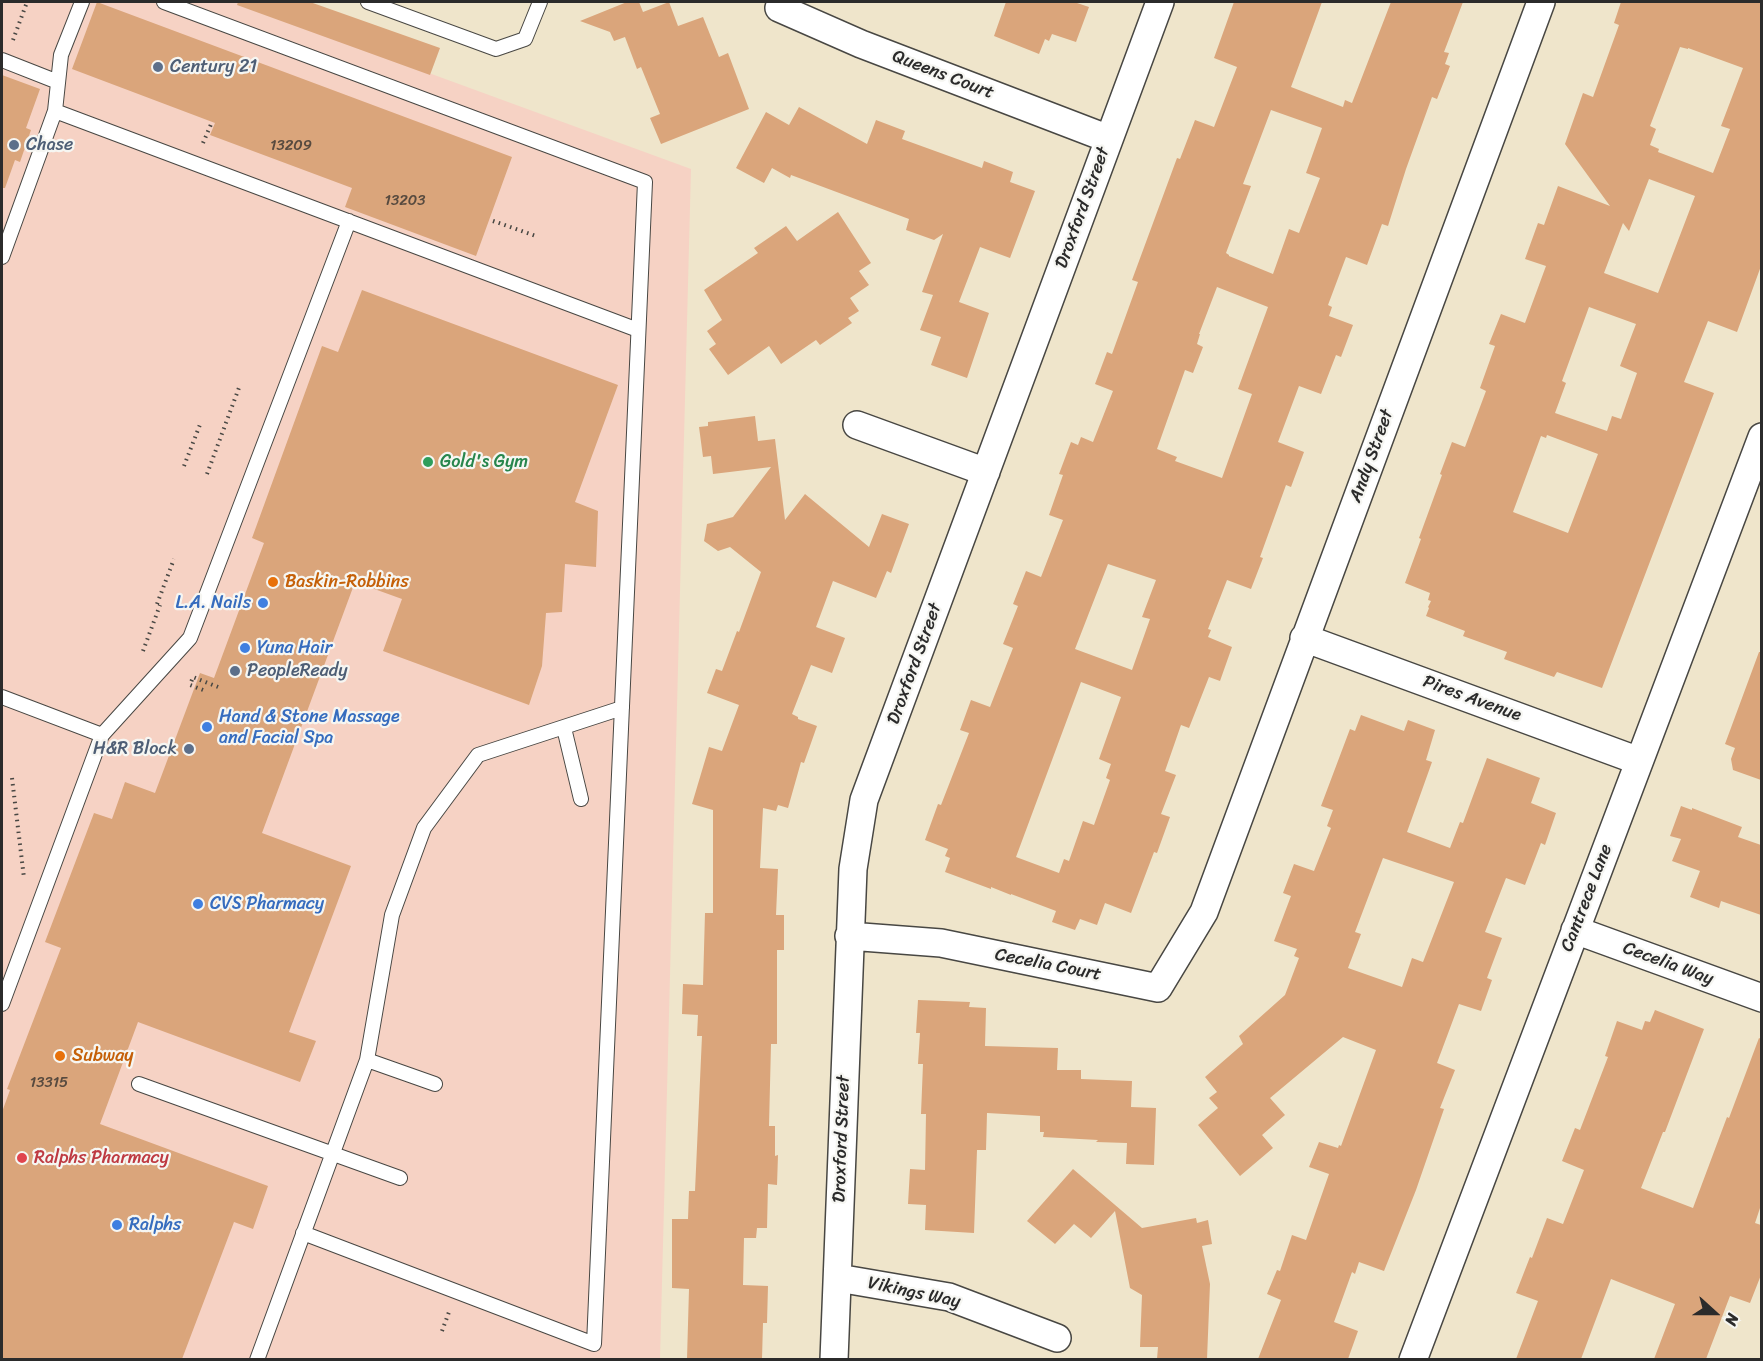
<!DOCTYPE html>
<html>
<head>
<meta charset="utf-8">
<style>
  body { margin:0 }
  #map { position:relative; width:1763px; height:1361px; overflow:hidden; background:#efe5cb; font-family:Sriracha,sans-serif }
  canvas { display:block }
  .frame { position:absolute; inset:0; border:3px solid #2b2b2b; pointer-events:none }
  .north { position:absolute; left:1685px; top:1283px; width:60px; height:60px; -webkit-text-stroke:4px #f6f6f2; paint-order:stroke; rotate:111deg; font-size:16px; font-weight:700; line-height:24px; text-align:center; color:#2b2b2b }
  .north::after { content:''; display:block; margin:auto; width:21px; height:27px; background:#2b2b2b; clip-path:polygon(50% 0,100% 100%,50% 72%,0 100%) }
</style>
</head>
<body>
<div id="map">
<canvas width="1763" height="1361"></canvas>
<div class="frame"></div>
<div class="north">N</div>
</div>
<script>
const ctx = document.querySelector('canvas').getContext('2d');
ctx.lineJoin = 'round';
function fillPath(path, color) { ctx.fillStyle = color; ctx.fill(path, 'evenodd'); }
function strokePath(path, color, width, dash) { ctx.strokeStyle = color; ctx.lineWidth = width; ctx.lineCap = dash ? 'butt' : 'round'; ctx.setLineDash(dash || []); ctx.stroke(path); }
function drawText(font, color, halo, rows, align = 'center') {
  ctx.font = font + ' Sriracha,sans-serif'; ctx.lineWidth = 4.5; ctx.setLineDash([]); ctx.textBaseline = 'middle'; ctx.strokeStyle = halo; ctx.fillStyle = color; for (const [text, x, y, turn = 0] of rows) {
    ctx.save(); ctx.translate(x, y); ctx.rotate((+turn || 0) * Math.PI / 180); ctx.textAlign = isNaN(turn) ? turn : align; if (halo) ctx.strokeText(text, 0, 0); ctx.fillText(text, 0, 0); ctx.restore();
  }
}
const built = new Path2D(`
  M2 2H235L691 169 660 1359 2 1360Z`);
const building = new Path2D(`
  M97 2 512 157 476 256 345 207 352 188 210 135 215 123 72 69Z
  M238 2H310L440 48 430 75 237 5Z
  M627 2H639L643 12 669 2 678 26 703 17 719 57 728 53 749 109 661 144 650 118 660 114 641 67 637 69 625 37 614 41 610 32 580 21Z
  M1006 2H1074L1089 7 1076 42 1052 34 1049 41 1045 39 1039 54 994 36Z
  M1234 2H1322L1291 87 1343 107 1345 100 1352 103 1391 2H1463L1444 52 1449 53 1445 64 1450 66 1437 99 1432 97 1406 169 1388 226 1382 224 1367 265 1346 257 1328 305 1332 307 1329 316 1353 325 1341 357 1336 355 1321 394 1299 386 1278 442 1304 452 1291 487 1286 485 1260 557 1263 558 1251 589 1227 580 1208 629 1211 630 1208 637 1232 647 1220 681 1209 677 1189 728 1181 725 1165 771 1176 775 1161 814 1170 817 1157 853 1154 852 1131 913 1105 903 1097 925 1080 919 1075 930 1052 922 1056 911 1011 894V895L991 887V889L945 872 950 858 945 856 948 849 925 840 938 804 941 805 969 733 960 730 971 700 990 707 1013 648 1003 644 1018 606 1013 604 1026 571 1041 577 1063 520 1049 515 1063 475 1059 474 1071 442 1078 445 1081 437 1093 442 1113 391 1095 384 1107 352 1112 354 1138 282 1132 280 1177 158 1180 159 1195 120 1214 127 1237 67 1214 58ZM1271 110 1322 128 1306 173 1320 178 1299 233 1289 229 1273 274 1229 256V255L1226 253 1251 186 1243 184ZM1217 287 1268 307 1238 389 1252 394 1222 478 1175 461 1177 457 1157 449 1185 370 1193 373 1203 347 1197 344 1200 334H1199ZM1108 564 1156 580 1142 617 1150 619 1132 670 1075 649ZM1081 682 1121 697 1099 759 1111 764 1106 778 1110 780 1094 825 1083 821 1069 861 1064 859 1059 873 1016 857Z
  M1621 2H1761V266L1737 332 1708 321 1684 382 1714 393 1602 688 1557 672 1554 677 1504 659 1507 652 1463 636 1465 631 1426 616 1429 608 1428 607 1431 601 1428 600 1430 593 1405 583 1421 539 1419 538 1442 475 1440 474 1452 442 1465 447 1486 391 1480 388 1495 346 1489 344 1501 314 1525 323 1546 266 1525 259 1538 223 1544 225 1558 186 1610 206 1565 144 1583 93 1593 97 1619 25 1614 23ZM1680 47 1688 49V48L1743 68 1721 126 1730 129 1713 173 1658 152 1659 149 1650 145 1656 129 1650 126ZM1649 179 1695 196 1658 293 1604 273 1623 223 1629 231ZM1589 307 1636 324 1620 366 1637 373 1621 419 1612 416 1607 431 1555 413 1566 383 1562 381ZM1547 435 1598 454 1568 533 1513 512 1541 436 1546 438Z
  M2 75 40 89 26 128 31 130 20 162 15 160 5 188H2Z
  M799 107 867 144 876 120 905 131 902 139 982 168 984 161 1013 172 1010 182 1035 191 1010 258 980 247 959 302 989 313 967 378 931 365 941 337 920 330 933 295 922 292 943 234 934 240 906 230 909 219 791 175 790 178 772 168 764 183 736 168 766 112 789 125Z
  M838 212 871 263 859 271 869 285 850 298 859 311 848 318 852 323 820 345 816 340 781 364 769 346 728 375 709 349 716 344 707 331 722 320 704 290 758 253 754 248 786 226 797 241Z
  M362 290 618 385 575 502 598 511 596 567 565 564 562 612 546 613 542 666 529 705 383 651 402 599 355 582 262 833 351 866 289 1032 316 1041 300 1082 138 1022 100 1124 268 1186 253 1229 234 1222 182 1359H2V1112L10 1090 7 1089 61 948 45 942 94 813 112 819 125 782 155 793 200 673 214 678 264 543 252 538 322 346 338 352Z
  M755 416 758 441 775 439 785 520 805 494 869 547 882 514 909 524 891 573 887 571 876 598 833 581 816 627 845 638 832 673 811 665 792 714 798 717V719L817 726 804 763 801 762 788 808 778 805 776 811 763 808 760 868 778 869 776 915H784V950H777V1044H771L769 1126H775V1156L778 1155 777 1185 768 1184 767 1228H757L756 1238H744L743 1285 768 1286 767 1323H763L762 1359H687L689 1289 672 1288V1219H688L689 1191H695L702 1036H697L698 1015 682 1014 683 984 703 985 705 913H713V810L692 804 709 747 722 751 739 705 707 693 716 669 722 671 737 631 739 632 761 572 730 547 718 551 704 541 707 524 733 517 771 467 713 474 711 456 703 457 699 427 708 426V422Z
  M1759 652H1761V780L1733 770 1731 759 1735 748 1725 744Z
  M1361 715 1404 731 1408 720 1435 730 1426 760 1432 762 1407 832 1450 848 1460 822 1463 823 1487 758 1540 778 1531 803 1556 813 1545 845 1541 843 1525 885 1506 878 1485 932 1502 938 1487 978 1492 980 1481 1011 1459 1004 1437 1063 1455 1070 1440 1108 1444 1109 1416 1190 1384 1271 1359 1262 1355 1274 1352 1272 1334 1322 1358 1331 1348 1359H1258L1281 1300 1267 1294 1277 1270 1280 1271 1292 1235 1306 1240 1329 1174 1309 1167 1319 1142 1338 1148 1339 1145 1341 1146 1376 1050 1343 1037 1270 1098 1285 1115 1262 1135 1273 1148 1240 1176 1198 1125 1218 1108 1209 1098 1217 1092 1205 1077 1243 1044 1239 1036 1285 995 1299 958 1294 956 1297 949 1274 941 1291 896 1283 893 1294 864 1314 871 1331 828 1327 826 1333 810 1321 806 1350 729 1355 731ZM1383 858 1454 882 1423 962 1412 958 1402 987 1348 968 1361 934 1355 932Z
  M1681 806 1692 810V808L1742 827 1738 837 1761 845V915L1721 901 1719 908 1690 897 1700 871 1672 861 1681 839 1670 836Z
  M918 1000 970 1002 969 1007 986 1008 985 1046 1058 1048 1057 1070H1081V1079L1132 1081 1131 1107 1156 1108 1154 1165 1126 1164 1127 1143 1096 1142 1098 1140 1043 1137 1044 1132H1040V1116L987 1113 986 1150H977L974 1233 925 1230 926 1205 908 1204 910 1169 925 1170 926 1114H921L923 1064H918L920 1033H916Z
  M1655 1010 1704 1029 1665 1132H1663L1641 1188 1693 1208 1727 1117 1729 1118 1759 1038 1761 1039V1205L1755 1223 1761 1225V1275L1750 1303 1730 1296 1706 1359H1654L1675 1304 1611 1279 1581 1359H1516L1538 1301 1516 1293 1530 1257 1532 1258 1547 1218 1563 1224 1584 1170 1562 1161 1575 1128 1580 1130 1608 1057 1605 1056 1617 1021 1642 1030 1645 1021 1650 1022Z
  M1073 1169 1142 1228 1196 1218 1197 1223 1208 1220 1212 1244 1202 1246 1210 1284 1207 1359H1157L1158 1347H1140L1142 1295 1130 1288 1115 1211 1091 1238 1074 1224 1055 1244 1027 1221Z`);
const path = new Path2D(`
  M13 40 27 2
  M203 143 212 122
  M493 221 536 236
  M184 466 201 422
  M207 474 240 385
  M157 604 174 559
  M143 651 160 605
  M203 690 190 685 193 677 218 687
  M12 778 24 878
  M442 1331 449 1312`);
const lane = new Path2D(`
  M164 2 645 182 594 1344 303 1233
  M368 2 496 49 525 39 540 2
  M2 60 58 82
  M55 111 638 330
  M2 257 55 111 61 55 82 2
  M2 697 102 735
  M564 728 581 799
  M2 1004 102 735 190 638 349 221
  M367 1060 435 1084
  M139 1084 400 1178
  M257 1360 367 1060 392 915 424 828 478 755 622 708`);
const street = new Path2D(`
  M781 2 779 8 861 44 1109 139
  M857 425 986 472
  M1304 638 1639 761
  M1575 930 1762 998
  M849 936 941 943 1158 988 1204 912 1541 2
  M838 1278 949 1297 1057 1338
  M834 1360 853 869 864 800 1160 2
  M1413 1360 1762 437`);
const markers = [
  [158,67,6,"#5c6f8a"],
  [14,145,6,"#5c6f8a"],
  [428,462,6,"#2e9e5b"],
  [273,582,6,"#e8710a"],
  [263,603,6,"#3f7fe0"],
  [245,648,6,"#3f7fe0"],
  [235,671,6,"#5c6f8a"],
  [207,727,6,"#3f7fe0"],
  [189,749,6,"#5c6f8a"],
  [198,904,6,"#3f7fe0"],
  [60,1056,6,"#e8710a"],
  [22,1158,6,"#e0444e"],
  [117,1225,6,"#3f7fe0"]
];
const numberNames = [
  ["13209",291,146],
  ["13203",405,201],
  ["13315",49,1083]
];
const serviceNames = [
  ["Century 21",170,67],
  ["Chase",26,145],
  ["PeopleReady",247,671],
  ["H&R Block",177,749,"right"]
];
const streetNames = [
  ["Queens Court",943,75,21],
  ["Droxford Street",1083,208,-70],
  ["Andy Street",1372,456,-70],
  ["Droxford Street",915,664,-70],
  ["Pires Avenue",1472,699,20],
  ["Cantrece Lane",1587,898,-69],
  ["Cecelia Way",1668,964,20],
  ["Cecelia Court",1048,965,11],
  ["Droxford Street",842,1139,-88],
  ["Vikings Way",914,1293,12]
];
const leisureNames = [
  ["Gold's Gym",440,462]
];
const foodNames = [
  ["Baskin-Robbins",285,582],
  ["Subway",72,1056]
];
const shopNames = [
  ["L.A. Nails",251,603,"right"],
  ["Yuna Hair",257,648],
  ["Hand & Stone Massage",219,717],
  ["and Facial Spa",219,738],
  ["CVS Pharmacy",210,904],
  ["Ralphs",129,1225]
];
const healthNames = [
  ["Ralphs Pharmacy",34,1158]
];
fillPath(built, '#f6d2c4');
fillPath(building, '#daa57b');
strokePath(lane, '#484743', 16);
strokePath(street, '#484743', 30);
strokePath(path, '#484743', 4, [1.5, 4.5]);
strokePath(lane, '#fff', 14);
strokePath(street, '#fff', 27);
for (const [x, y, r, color] of markers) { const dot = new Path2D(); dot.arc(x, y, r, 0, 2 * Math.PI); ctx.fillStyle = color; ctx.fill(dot); strokePath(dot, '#f6f6f2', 2); }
drawText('15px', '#574a3f', null, numberNames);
drawText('18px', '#4e5e75', '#f6f6f2', serviceNames, 'left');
drawText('18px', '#2b2b2b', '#f6f6f2', streetNames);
drawText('18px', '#27864d', '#f6f6f2', leisureNames, 'left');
drawText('18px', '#c56008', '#f6f6f2', foodNames, 'left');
drawText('18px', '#366cbe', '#f6f6f2', shopNames, 'left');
drawText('18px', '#be3a42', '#f6f6f2', healthNames, 'left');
</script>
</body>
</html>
